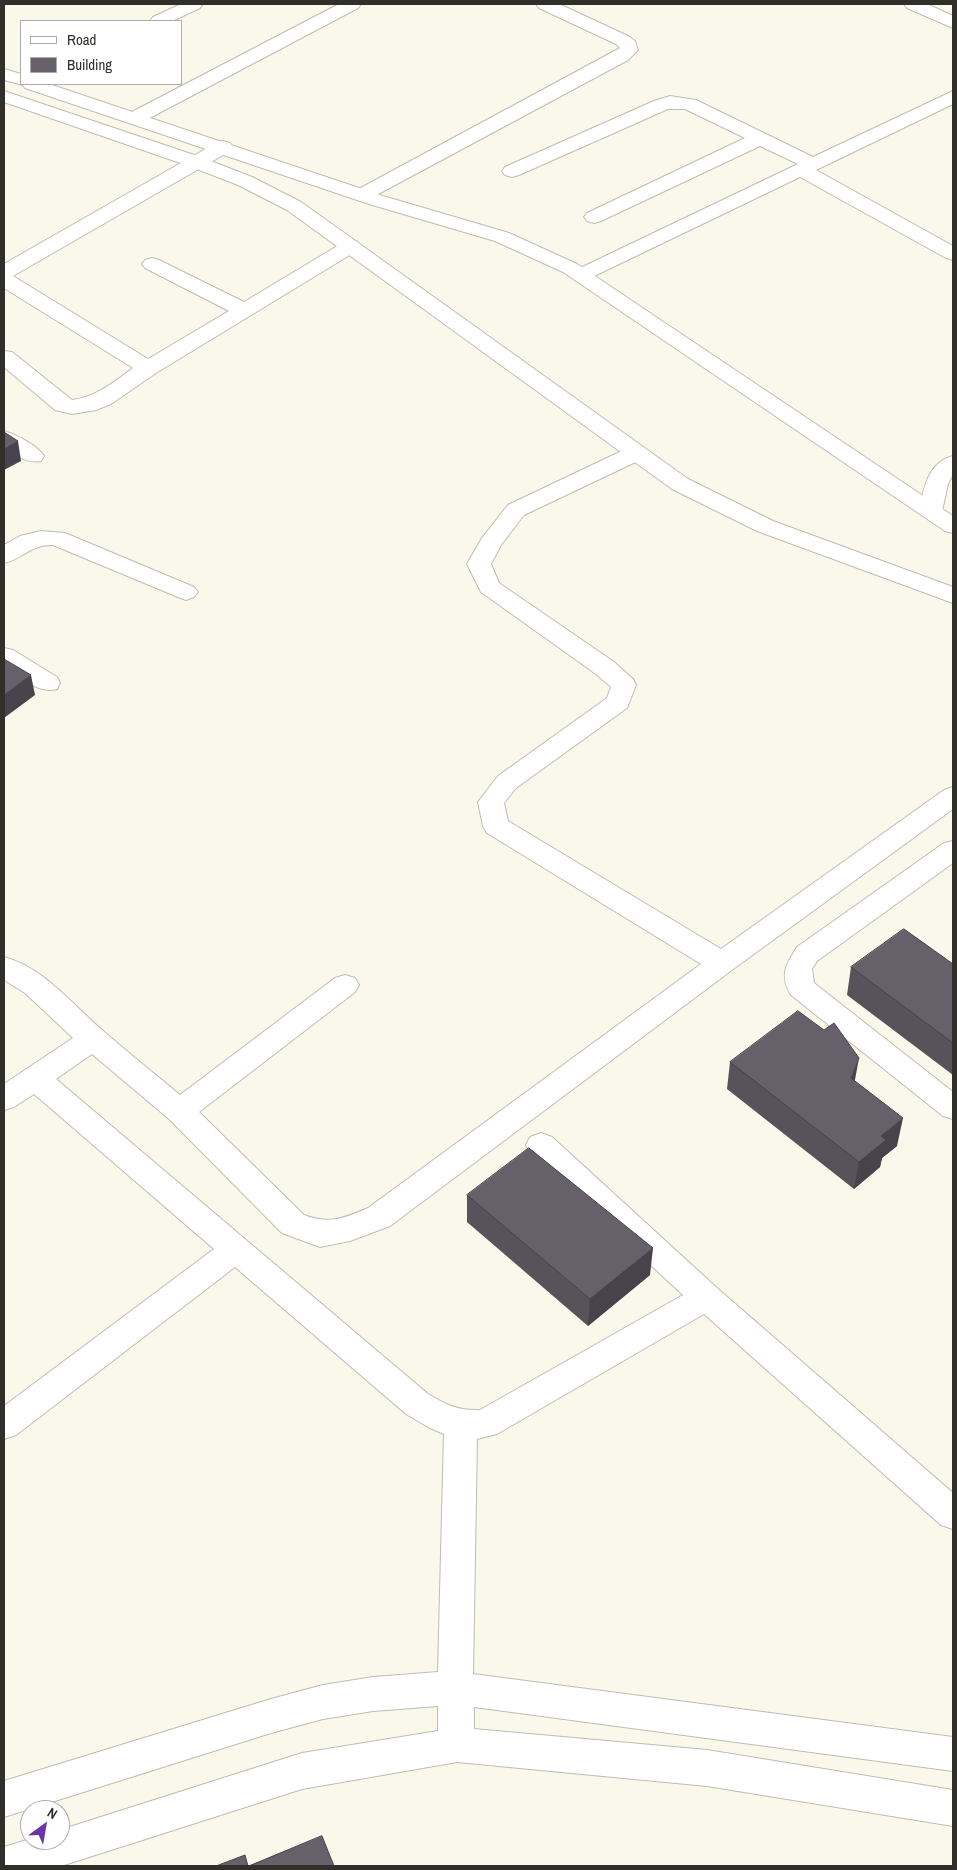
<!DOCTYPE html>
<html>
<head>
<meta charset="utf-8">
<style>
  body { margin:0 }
  #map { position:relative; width:957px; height:1870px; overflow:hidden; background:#faf7eb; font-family:"Archivo Narrow",sans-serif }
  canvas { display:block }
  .frame { position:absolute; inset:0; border:5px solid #302f2a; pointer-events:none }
  .legend { position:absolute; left:20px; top:20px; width:162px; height:65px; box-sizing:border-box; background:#fff; border:1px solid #acacaa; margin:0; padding:6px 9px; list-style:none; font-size:15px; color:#302f2a }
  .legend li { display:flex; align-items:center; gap:10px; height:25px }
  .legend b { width:25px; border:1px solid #acacaa }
  .north { position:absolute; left:20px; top:1800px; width:50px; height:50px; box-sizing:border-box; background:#fff; border:1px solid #acacaa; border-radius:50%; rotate:32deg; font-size:14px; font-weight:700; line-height:20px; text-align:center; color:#302f2a }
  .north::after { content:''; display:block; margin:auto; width:18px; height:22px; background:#6a34ab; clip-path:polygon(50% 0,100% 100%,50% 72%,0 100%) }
</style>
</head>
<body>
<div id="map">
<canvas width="957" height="1870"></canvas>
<div class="frame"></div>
<ul class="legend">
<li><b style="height:6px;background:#fff"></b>Road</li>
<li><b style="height:14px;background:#656069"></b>Building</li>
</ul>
<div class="north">N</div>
</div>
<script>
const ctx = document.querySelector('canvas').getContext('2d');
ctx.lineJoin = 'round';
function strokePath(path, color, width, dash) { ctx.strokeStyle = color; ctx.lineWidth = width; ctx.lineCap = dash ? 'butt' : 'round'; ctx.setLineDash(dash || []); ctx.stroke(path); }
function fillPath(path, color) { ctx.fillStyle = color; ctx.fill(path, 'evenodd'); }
const minor = new Path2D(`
  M181 4H203L200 8 172 21H150L153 17Z
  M339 4H361L358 8 142 122 135 124 128 122 126 118 128 114Z
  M536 4H559L628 36 635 41 638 50 628 60 369 199 362 201 355 199 352 195 355 191 620 48 616 44 539 8Z
  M904 4H927L953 16V28L907 8Z
  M953 91V104L816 170 953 246V260L946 258 800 177 588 279 581 281 574 279 571 275 574 271 798 164 760 146 601 221 594 223 587 221 584 217 587 213 745 138 685 109H668L519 175 512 177 505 175 502 171 505 167 654 101 670 96 696 100 813 157Z
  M223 141 230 143 233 147 230 151 13 276 148 359 229 311 145 268 142 264 145 260 152 258 159 260 244 302 344 242 351 240 358 242 361 246 358 250 156 373 111 404 96 410 72 414 55 410 4 367V351L12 352 72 400C96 397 114 382 133 368L4 288V264L216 143Z
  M4 431C17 435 37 445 44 456L41 461C26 464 16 455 4 447Z
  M636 446 644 448 647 453 644 458 524 515 501 545 491 564 499 583 614 662 633 679 636 685 627 708 516 788 504 803 508 821 721 949 944 790 953 787V809L732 970 390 1226 350 1241 320 1247 282 1233 169 1119 92 1054 56 1079 428 1394C446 1405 459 1411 480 1410L683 1295 530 1153 526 1145 530 1137 541 1133 552 1137 717 1288 953 1493V1529L941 1525 704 1314 497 1434 477 1439 473 1674 953 1737V1771L474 1707V1729L707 1750 953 1790V1826L707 1786 457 1762 302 1789 61 1866H4V1847L30 1839 60 1840V1830L302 1753 438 1731V1706L373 1711 323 1719 271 1733 4 1817V1781L271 1699 323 1685 373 1677 438 1672 444 1434 430 1428 406 1414 235 1267 16 1435 4 1439V1406L214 1249 34 1094 14 1107 4 1110V1084L73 1038 25 993 4 980V957C43 967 73 1005 102 1030 127 1052 154 1073 180 1095L335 978 345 975 355 978 359 985 355 992 199 1112 304 1215C330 1225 344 1218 368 1208L701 964 487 833 483 826 478 802 498 776 607 698 611 687 596 674 481 592 467 564 482 538 508 505 628 448Z
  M953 456V474L948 484 942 511 939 516 931 518 923 516 920 511C923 489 928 462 953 456Z
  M41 531 65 533 194 587 198 592 194 597 186 600 178 597 53 545C31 544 23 559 4 563V545L20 536Z
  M4 648 13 650 57 677 60 683 57 689C38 694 20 677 4 667Z
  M953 841V863L817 961 812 969 814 983 953 1092V1119L943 1116 791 995C779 975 786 965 797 947L944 843Z`);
const major = new Path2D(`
  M4 69 21 74V84H49L383 196 509 233 577 264 953 516V533L945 531 563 272 495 241 369 204 25 88 23 85 4 80Z
  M4 91 203 158 252 177 301 202 688 479 773 521 953 587V603L757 531 672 489 287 210 238 185 189 166 4 102Z`);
const wall = new Path2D(`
  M953 964V1075L847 995 851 967Z
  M730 1062 854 1081 897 1146 882 1158 880 1167 854 1189 727 1089Z
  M467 1195 650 1275 588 1326 467 1222Z`);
const shadedWall = new Path2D(`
  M18 441 21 461 4 470V449Z
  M31 675 35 695 4 718V695Z
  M859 1058 854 1085 851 1078Z
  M903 1118 897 1146 882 1158 880 1167 854 1189 859 1162 881 1136Z
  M653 1248 650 1275 588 1326 590 1299Z`);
const building = new Path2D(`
  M4 432 18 441 4 449Z
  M4 659 31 675 4 695Z
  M904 929 953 964V1043L851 967Z
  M798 1011 824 1030 834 1023 859 1058 851 1078 903 1118 881 1136 886 1140 859 1162 730 1062Z
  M529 1148 653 1248 590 1299 467 1195Z
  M322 1836 334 1866H216L245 1855 248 1866Z`);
strokePath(minor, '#bfbcb1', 2);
strokePath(major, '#bfbcb1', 2);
fillPath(minor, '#fff');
fillPath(major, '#fff');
fillPath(wall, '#57535a');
fillPath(shadedWall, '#47434a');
fillPath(building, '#656069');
strokePath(building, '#47434a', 1);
</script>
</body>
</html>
